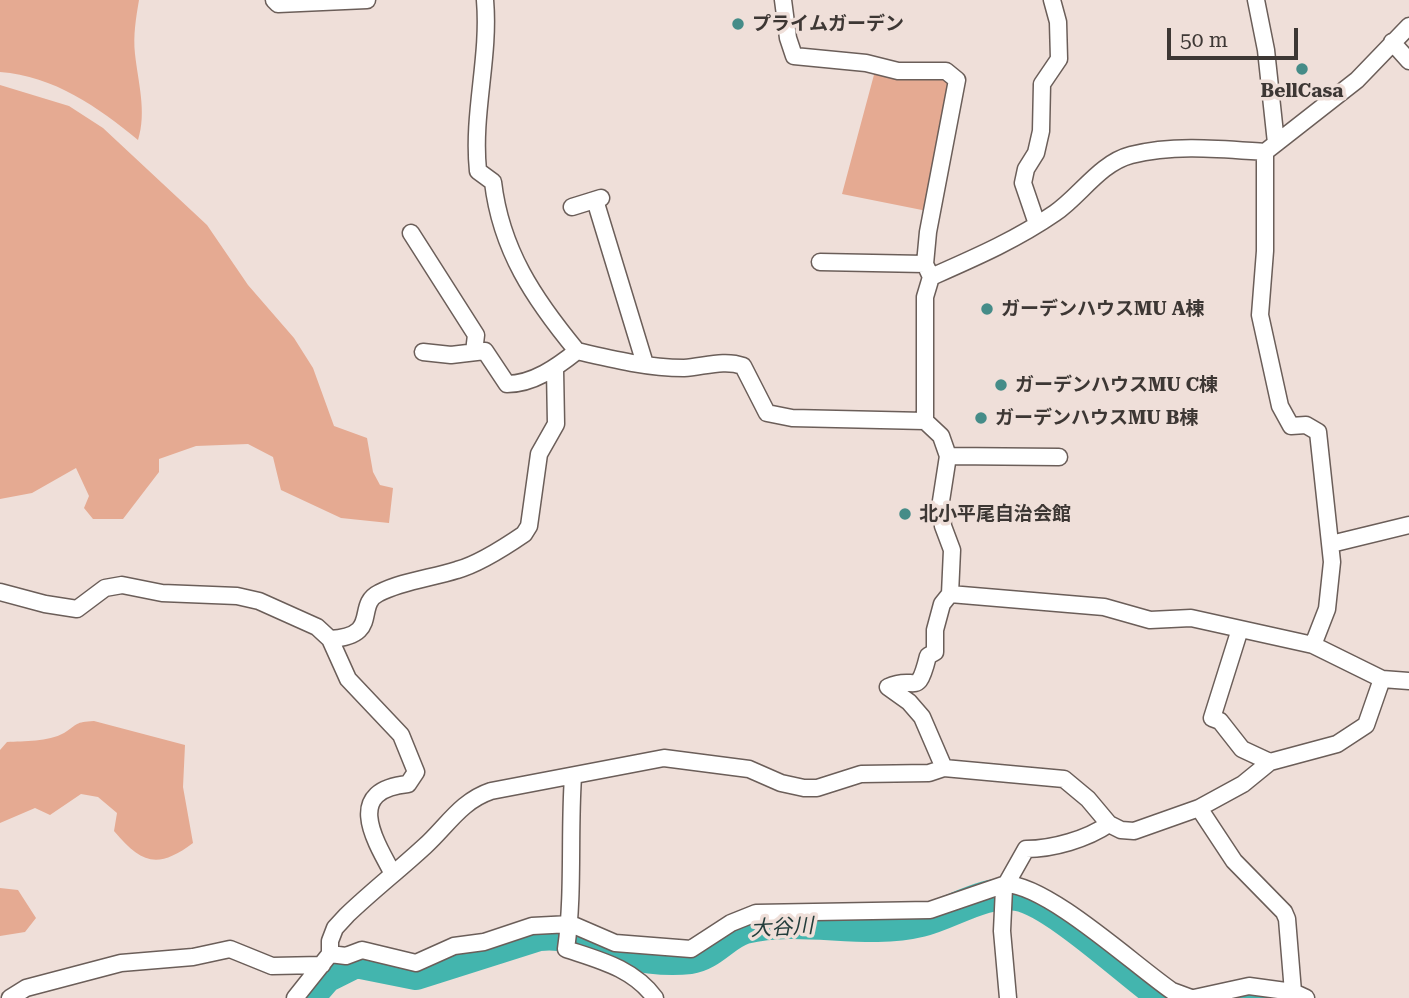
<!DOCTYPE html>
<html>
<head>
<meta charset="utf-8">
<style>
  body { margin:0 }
  #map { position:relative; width:1409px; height:998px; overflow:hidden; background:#efdfd9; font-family:"Roboto Serif",serif }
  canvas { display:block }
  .scale { position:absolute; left:1167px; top:28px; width:131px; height:32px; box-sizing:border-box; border:4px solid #3d3734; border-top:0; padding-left:9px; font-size:21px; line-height:24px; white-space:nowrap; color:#3d3734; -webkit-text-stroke:5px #efdfd9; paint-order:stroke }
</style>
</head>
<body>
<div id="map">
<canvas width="1409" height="998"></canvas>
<div class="scale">50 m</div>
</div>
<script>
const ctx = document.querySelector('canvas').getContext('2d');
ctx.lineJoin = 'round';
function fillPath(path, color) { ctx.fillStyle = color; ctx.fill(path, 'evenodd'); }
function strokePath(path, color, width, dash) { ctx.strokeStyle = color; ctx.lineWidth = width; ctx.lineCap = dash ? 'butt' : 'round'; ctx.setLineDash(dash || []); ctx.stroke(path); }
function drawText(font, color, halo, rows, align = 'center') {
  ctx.font = font + ' "Roboto Serif","Noto Sans JP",serif'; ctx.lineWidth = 7; ctx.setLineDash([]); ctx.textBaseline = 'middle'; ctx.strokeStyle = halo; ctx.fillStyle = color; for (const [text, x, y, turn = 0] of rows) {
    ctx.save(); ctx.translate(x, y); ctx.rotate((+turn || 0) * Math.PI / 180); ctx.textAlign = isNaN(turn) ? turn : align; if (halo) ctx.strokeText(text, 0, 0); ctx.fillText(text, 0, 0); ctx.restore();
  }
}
const green = new Path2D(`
  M0 0H139C136 18 133 35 135 54 138 82 147 112 138 140 98 107 54 76 0 72Z
  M875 71 943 77 950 84 927 211 842 194Z
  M0 85 69 106 103 128 207 225 248 285 294 338 313 368 334 426 367 438 373 472 380 485 393 488 389 523 341 518 281 490 273 457 248 444 196 446 159 459V472L123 519H93L84 508 89 496 76 468 32 493 0 499Z
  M94 721 185 745 183 787 193 843C157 870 141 863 114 831L117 813 98 797 81 794 50 815 35 808 0 823V750L7 742C24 741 48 742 64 733 78 724 75 722 94 721Z
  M0 888 18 890 36 918 25 932 0 936Z`);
const river = new Path2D(`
  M308 998 326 977 356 962 416 974 539 935C566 932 585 941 610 949 633 957 666 961 690 958 712 955 725 934 745 928 802 914 864 935 921 921 951 914 985 889 1017 895 1054 901 1130 974 1165 998
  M1239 998H1273`);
const street = new Path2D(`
  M274 0 278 4 367 0
  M485 0C490 58 472 113 478 171L493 182C501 250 534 299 577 351
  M783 0 788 38 794 56 866 63 898 71H946L957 80 928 232 925 264 931 277
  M1256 0 1266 50 1276 143
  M1409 26 1357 80 1265 152V251L1260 315 1280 406 1291 426 1306 425 1318 432 1332 562 1327 609 1313 645 1382 679 1409 681
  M1392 42 1409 61
  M595 200 645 364
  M572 207 601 198
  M1037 224 1023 183 1026 169 1036 153 1041 131 1042 84 1059 59 1058 22 1052 0
  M411 233 476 335 474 352
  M820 262 925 264
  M423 352 451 355 485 351 507 384C533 384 557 367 577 351 611 359 648 368 684 368 703 367 724 359 743 366L767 413 792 418 925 421 941 436 948 456 941 501 943 526 952 550 950 594 942 604 935 630V652L928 656C917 700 916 674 888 687L909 702 922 717 944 768
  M925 421V297L931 277C974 258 1016 240 1055 213 1080 196 1100 163 1131 155 1174 144 1221 149 1265 152
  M948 456 1059 457
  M1331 544 1409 525
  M0 592 45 604 77 609 105 588 122 585 162 593 237 596 259 601 317 627 330 639 348 679 401 735 416 772 408 784C346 790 372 836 392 872
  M950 594 1104 607 1150 620 1191 618 1313 645
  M1240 629 1212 718 1220 721 1242 749 1270 762
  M330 639C382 636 354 605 379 593 402 581 432 578 457 570 479 564 505 547 524 534L529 526 539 454 556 424 555 369
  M573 777C569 834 574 893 566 949 599 960 633 968 655 998
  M1199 808 1234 861 1284 912 1287 919 1293 992 1306 998
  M330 954 346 956 362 950 416 963 454 946 484 942 532 926 571 924 615 943 691 949 731 923 756 913 930 910 1006 884C1049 886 1133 964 1172 991L1191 998
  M10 998 26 988 121 963 193 957 230 949 272 966 322 965
  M295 998 330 954V941L335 928 347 915C372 891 399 870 425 846 447 826 461 801 491 791L664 758 749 769 781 783 804 788H817L861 774 929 773 944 768 1064 779 1088 799 1109 824 1121 830 1134 831 1199 808 1243 784 1270 762 1337 744 1366 725 1382 679
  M1008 998 1002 931 1004 888 1026 849C1053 849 1087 839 1109 824
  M1194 998 1249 986 1293 992`);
const markers = [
  [738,24,7,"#458c88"],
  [1302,69,7,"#458c88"],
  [987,309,7,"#458c88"],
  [1001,385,7,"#458c88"],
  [981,418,7,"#458c88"],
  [905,514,7,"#458c88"]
];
const poiNames = [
  ["プライムガーデン",752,24],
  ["BellCasa",1302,91,"center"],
  ["ガーデンハウスMU A棟",1001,309],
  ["ガーデンハウスMU C棟",1015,385],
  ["ガーデンハウスMU B棟",995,418],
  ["北小平尾自治会館",919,514]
];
const waterNames = [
  ["大谷川",782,928,-3]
];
fillPath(green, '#e5aa92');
strokePath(river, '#43b5ae', 32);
strokePath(street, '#6b5e59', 19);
strokePath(street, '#fff', 16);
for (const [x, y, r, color] of markers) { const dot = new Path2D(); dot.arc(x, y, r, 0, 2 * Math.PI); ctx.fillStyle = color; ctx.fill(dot); strokePath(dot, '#efdfd9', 2.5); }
drawText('bold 19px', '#3d3734', '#efdfd9', poiNames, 'left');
drawText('italic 21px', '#233d3b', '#efdfd9', waterNames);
</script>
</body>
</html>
